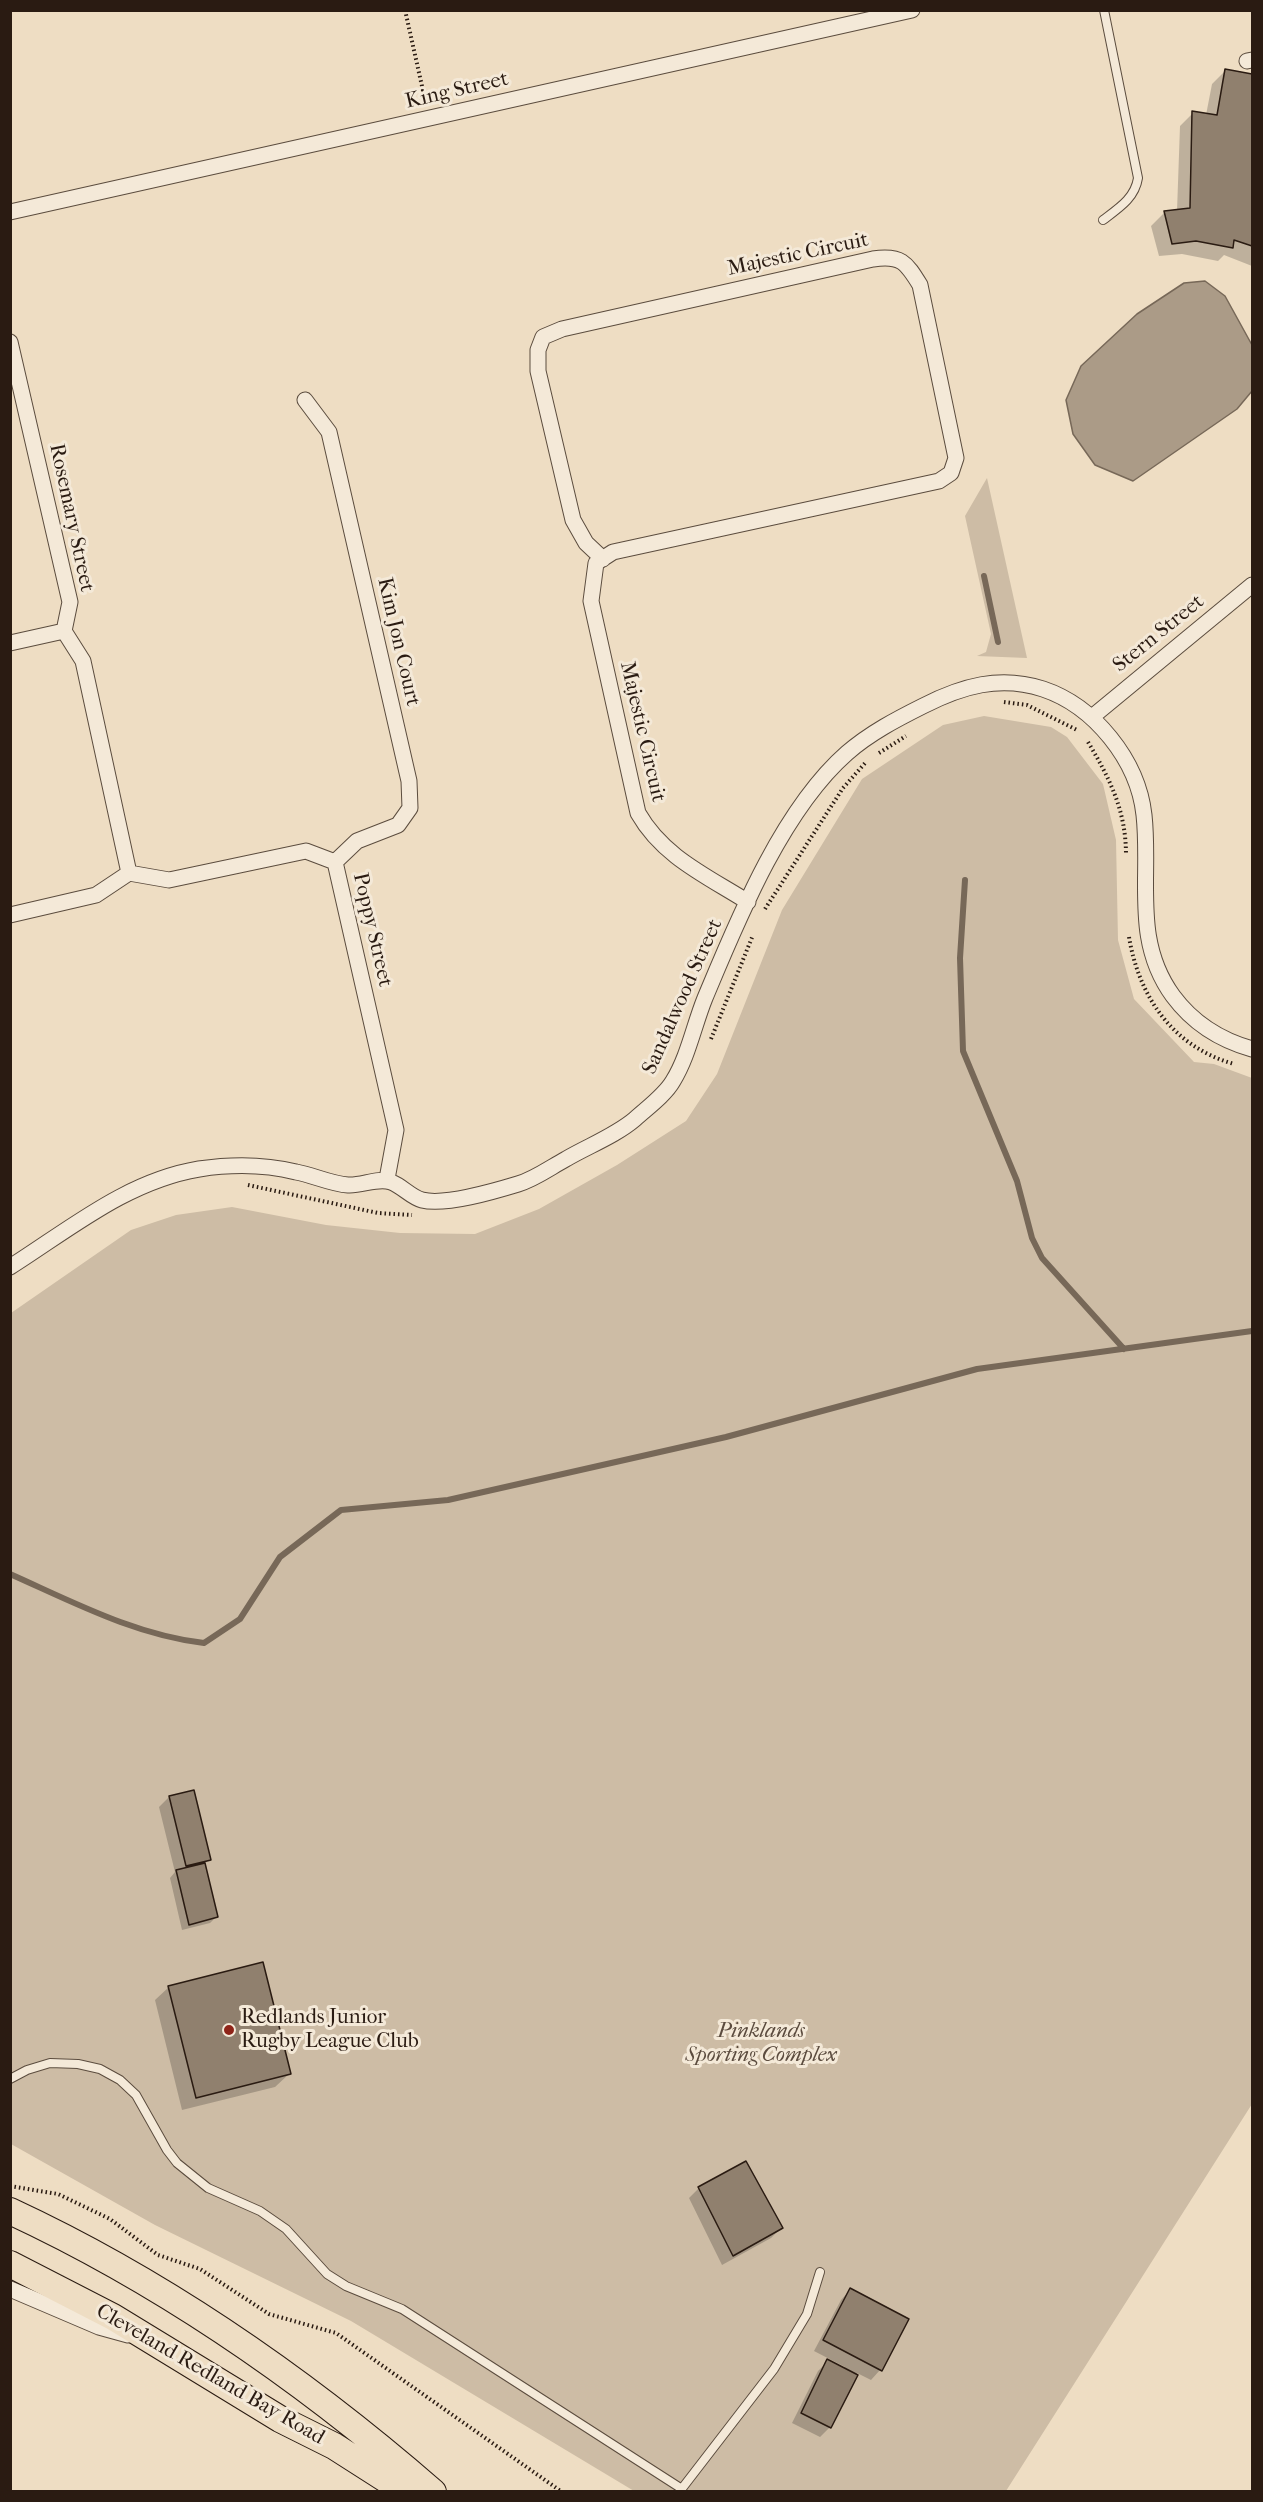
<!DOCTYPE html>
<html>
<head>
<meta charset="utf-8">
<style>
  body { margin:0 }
  #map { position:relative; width:1263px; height:2502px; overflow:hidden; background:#eeddc3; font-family:"IM FELL French Canon",serif }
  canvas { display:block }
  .frame { position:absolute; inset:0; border:12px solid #2a1b12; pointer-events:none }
</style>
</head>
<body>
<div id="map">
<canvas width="1263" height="2502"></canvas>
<div class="frame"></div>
</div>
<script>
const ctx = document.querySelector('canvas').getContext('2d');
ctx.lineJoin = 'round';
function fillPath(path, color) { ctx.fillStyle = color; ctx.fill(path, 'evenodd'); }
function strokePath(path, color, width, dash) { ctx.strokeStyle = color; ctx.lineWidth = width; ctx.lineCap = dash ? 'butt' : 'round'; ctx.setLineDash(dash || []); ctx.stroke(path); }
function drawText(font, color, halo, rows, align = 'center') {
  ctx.font = font + ' "IM FELL French Canon",serif'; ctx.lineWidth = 6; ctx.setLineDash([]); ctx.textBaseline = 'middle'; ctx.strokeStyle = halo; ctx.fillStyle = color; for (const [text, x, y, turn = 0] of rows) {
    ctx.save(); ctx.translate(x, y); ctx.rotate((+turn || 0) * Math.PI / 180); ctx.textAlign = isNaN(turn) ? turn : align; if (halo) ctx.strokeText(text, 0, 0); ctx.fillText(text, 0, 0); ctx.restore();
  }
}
const green = new Path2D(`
  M987 478 1027 658 977 656 986 652 991 634 965 516Z
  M984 716 1051 727 1067 737 1103 784 1116 840 1118 940 1134 999 1194 1062 1214 1064 1252 1078V2104L1006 2491H634L351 2321 155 2225 11 2144V1313L131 1230 176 1215 232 1207 326 1225 400 1233 475 1234 539 1209 617 1165 686 1121 717 1074 782 910 862 779 943 725Z`);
const water = new Path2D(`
  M1205 281 1225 296 1252 345V391L1237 409 1133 481 1095 465 1073 434 1066 400 1081 366 1137 314 1184 283Z`);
const shadow = new Path2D(`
  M1225 71 1252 76V266L1224 255 1218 261 1182 254 1159 256 1151 226 1164 213 1177 211 1180 126 1193 113 1206 115 1212 84Z
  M169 1797 209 1859 204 1865 216 1917 210 1923 182 1930 170 1878 175 1872 159 1807Z
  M169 1987 289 2074 275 2087 182 2110 155 2000Z
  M699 2188 781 2228 771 2238 722 2265 689 2198Z
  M850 2290 880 2370 871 2380 857 2373 830 2427 820 2437 792 2423 818 2371 828 2361 844 2369 845 2367 814 2351 841 2300Z`);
const stream = new Path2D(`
  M984 576 998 642
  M965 880 960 958 963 1051 1017 1181 1032 1238 1042 1258 1124 1349
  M10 1574C73 1602 135 1635 204 1643L240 1619 280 1557 341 1510 448 1500 726 1437 977 1369 1252 1331`);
const building = new Path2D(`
  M1225 69 1252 74V246L1234 240 1233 248 1196 241 1172 244 1164 211 1190 208 1192 111 1217 115Z
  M194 1790 211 1860 186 1866 169 1796Z
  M205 1863 218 1917 189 1925 176 1870Z
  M263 1962 291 2074 196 2098 168 1986Z
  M746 2161 783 2228 733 2256 698 2187Z
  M850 2288 909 2319 882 2371 823 2340Z
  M827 2359 858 2375 831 2428 801 2413Z`);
const path = new Path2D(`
  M405 10 426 104
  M1004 702 1027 705 1077 730
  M1088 742C1110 779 1126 811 1126 855
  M879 753 906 736
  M765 909 843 788 866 762
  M1129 937C1139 997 1173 1047 1234 1064
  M711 1039 753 935
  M248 1185 378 1213 412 1215
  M10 2186 58 2194 110 2219 158 2255 200 2269 269 2314 336 2333 562 2492`);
const service = new Path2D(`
  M1103 220C1119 208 1135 198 1138 178L1104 10
  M10 2079 27 2070 50 2063 78 2064 100 2069 120 2080 136 2095 167 2150 177 2163 208 2188 260 2211 286 2229 327 2274 346 2286 402 2309 682 2489
  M680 2491 774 2369 807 2314 820 2272`);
const minor = new Path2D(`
  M1247 61 1252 60
  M10 212 912 10
  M10 342 70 602 64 631 83 661 129 873
  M305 400 329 432 409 781 410 808 398 825 357 841 335 862
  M603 559 586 543 573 520 538 371V350L543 337 562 329 873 259C901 255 906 262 920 285L956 458 951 473 939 481 613 552 596 563 591 601 638 813C663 857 707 876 748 902
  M10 643 64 631
  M1092 717 1252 585
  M129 873 169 880 306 851 335 862 396 1130 387 1179
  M10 915 96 895 129 873
  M10 1267C70 1229 127 1181 199 1169 232 1164 264 1164 296 1172 313 1175 331 1184 348 1185 362 1186 378 1177 391 1182 402 1186 411 1197 422 1200 445 1206 495 1191 518 1184 535 1179 551 1167 566 1159 588 1146 615 1136 635 1119 647 1108 665 1095 673 1081 688 1057 694 1025 705 998 738 919 782 810 847 753 870 733 897 719 923 706 962 686 1000 675 1043 689 1094 706 1138 760 1144 815 1151 878 1132 940 1173 996 1193 1023 1220 1040 1252 1049
  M10 2289 99 2327 128 2335`);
const trunk = new Path2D(`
  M10 2211C165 2283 304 2380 433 2492
  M10 2264 113 2317 280 2419 334 2446 406 2492`);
const markers = [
  [229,2030,6,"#8f2418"]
];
const streetNames = [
  ["King Street",457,91,-13],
  ["Majestic Circuit",798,255,-12],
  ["Rosemary Street",71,518,78],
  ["Stern Street",1159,634,-39],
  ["Kim Jon Court",398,642,77],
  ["Majestic Circuit",642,732,77],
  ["Poppy Street",372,930,77],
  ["Sandalwood Street",683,997,-66],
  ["Cleveland Redland Bay Road",210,2375,30]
];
const poiNames = [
  ["Redlands Junior",241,2018],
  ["Rugby League Club",241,2042]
];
const parkNames = [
  ["Pinklands",761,2032],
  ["Sporting Complex",761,2056]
];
fillPath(green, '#cdbca5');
fillPath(water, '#ab9b87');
strokePath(water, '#776858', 1.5);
fillPath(shadow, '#0003');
strokePath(stream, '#776858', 6);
fillPath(building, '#90806e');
strokePath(building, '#2a1b12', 1.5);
strokePath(service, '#5b4c3e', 10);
strokePath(minor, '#5b4c3e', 17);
strokePath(trunk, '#2a1b12', 28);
strokePath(path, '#2a1b12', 4, [1.5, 3]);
strokePath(service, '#f4e9d8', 8);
strokePath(minor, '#f4e9d8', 15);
strokePath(trunk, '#eeddc3', 26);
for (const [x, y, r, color] of markers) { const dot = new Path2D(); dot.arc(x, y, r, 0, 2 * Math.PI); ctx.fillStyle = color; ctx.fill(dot); strokePath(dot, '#f4e9d8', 2); }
drawText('21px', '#2a1b12', '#f4e9d8', streetNames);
drawText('21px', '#2a1b12', '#f4e9d8', poiNames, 'left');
drawText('italic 21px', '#5b4b3e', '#f4e9d8', parkNames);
</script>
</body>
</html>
